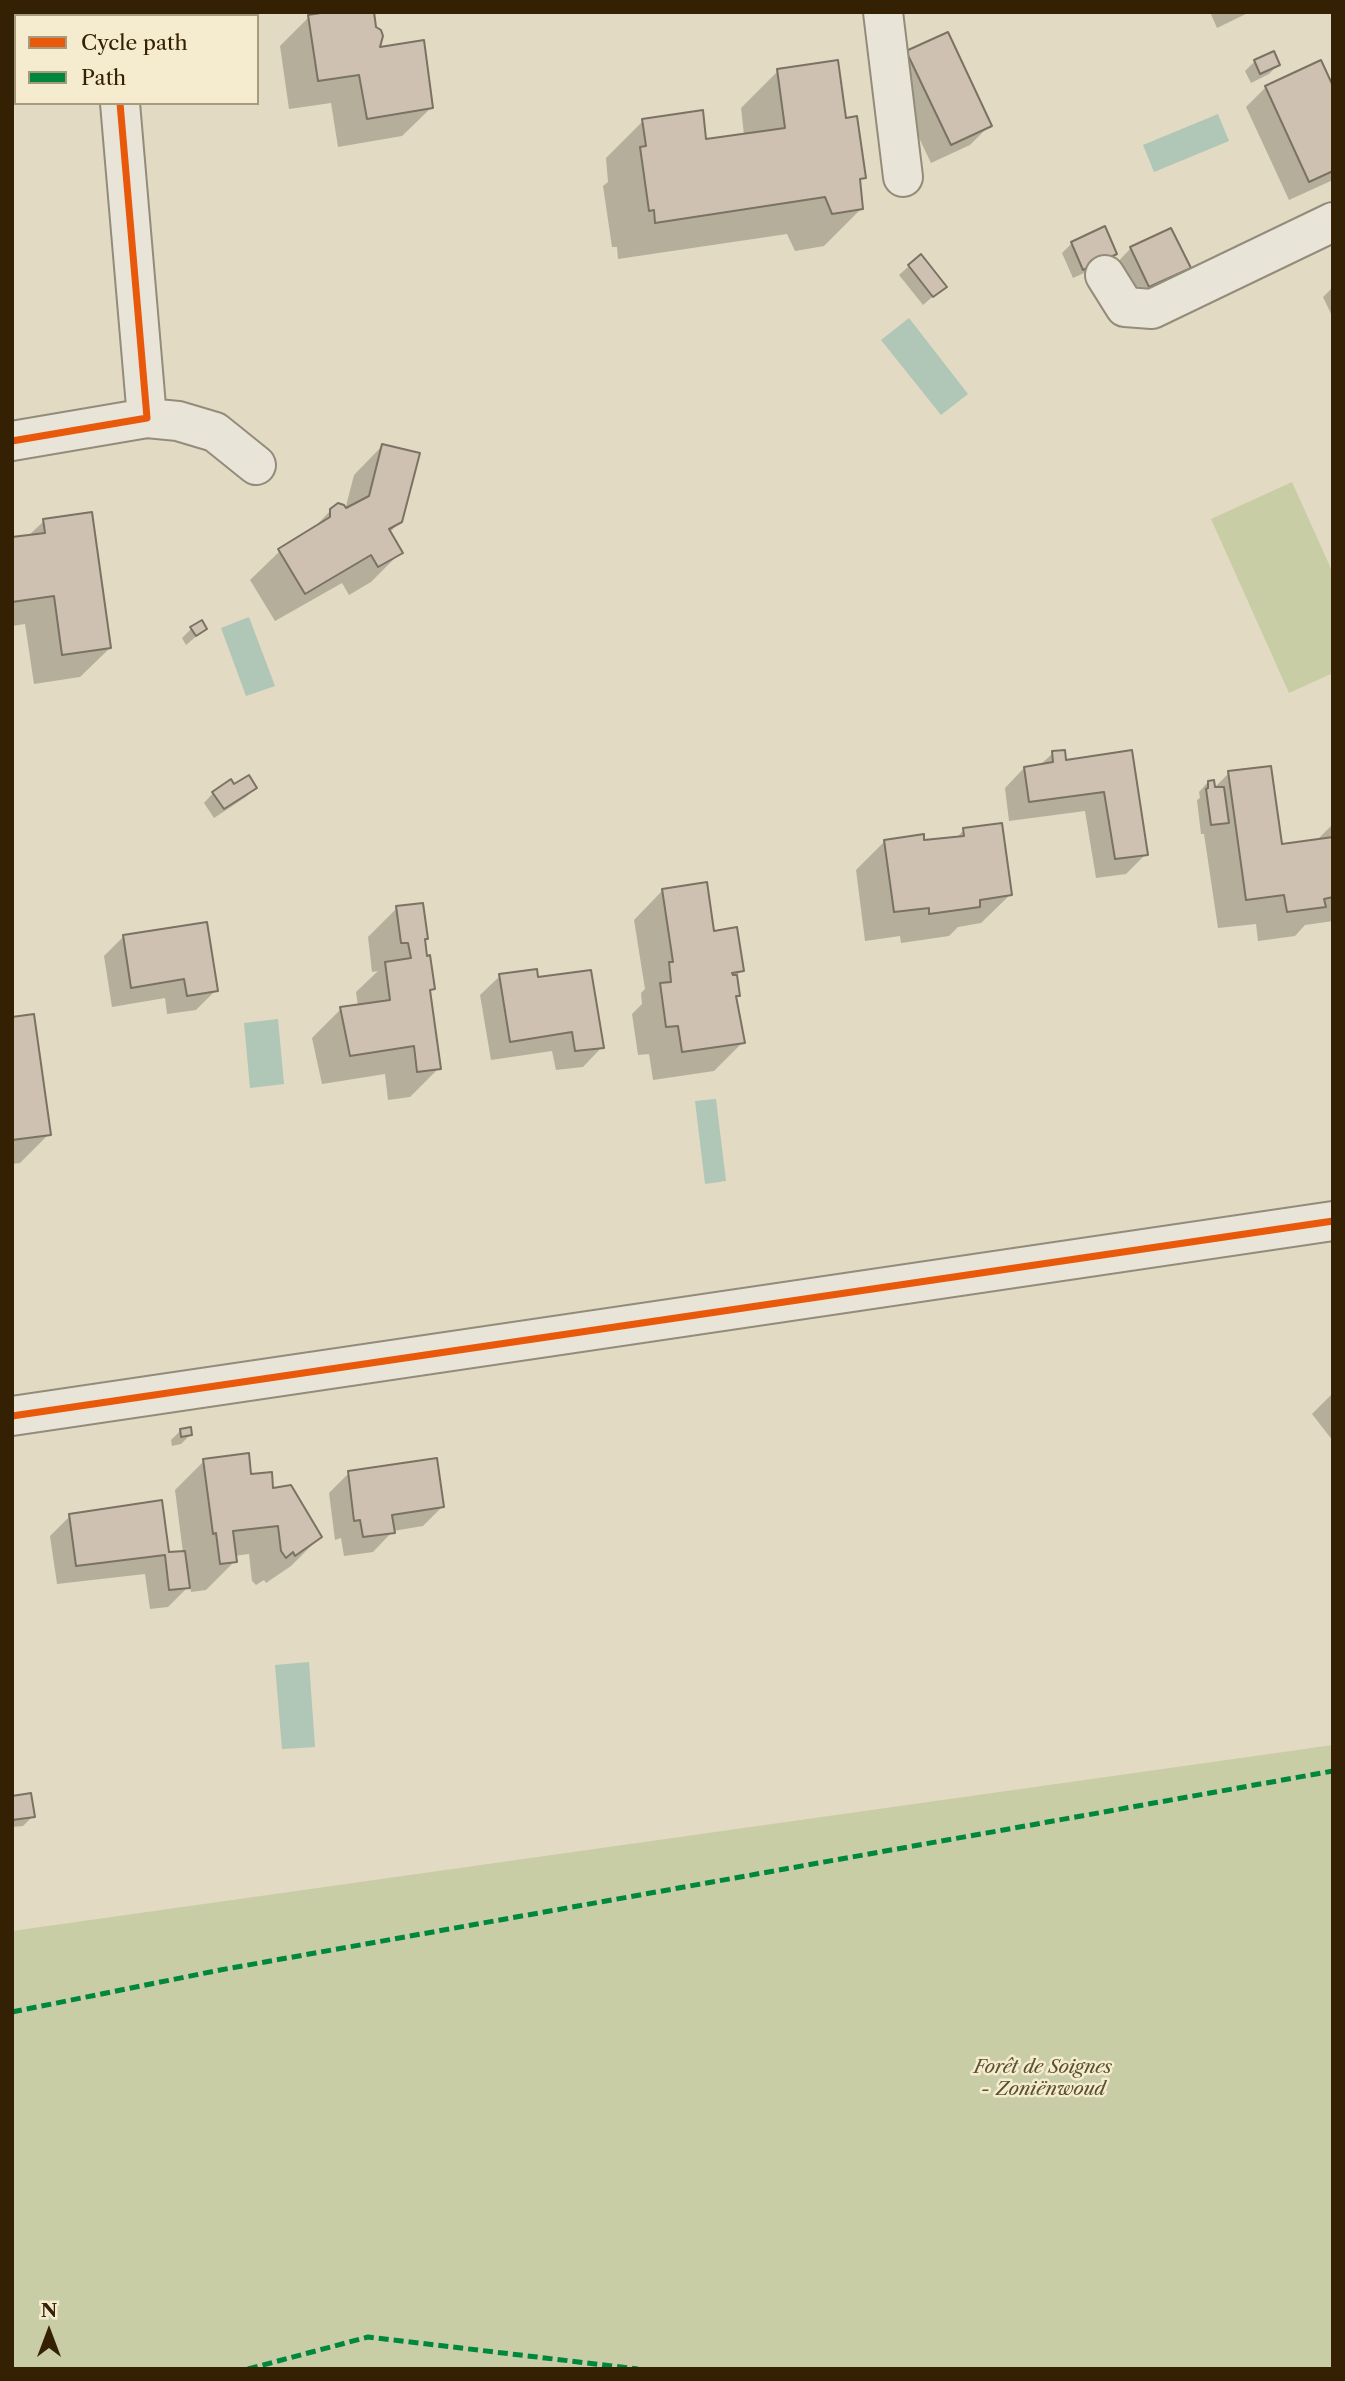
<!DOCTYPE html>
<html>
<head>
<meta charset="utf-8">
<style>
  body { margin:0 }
  #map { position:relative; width:1345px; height:2381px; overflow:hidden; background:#e2dac2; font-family:"Libre Caslon Text",serif }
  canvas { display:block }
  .frame { position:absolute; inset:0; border:14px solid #342103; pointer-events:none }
  .legend { position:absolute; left:14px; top:14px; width:245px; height:91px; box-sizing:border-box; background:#f5eccf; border:2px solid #a89b7d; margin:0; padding:9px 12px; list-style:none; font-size:21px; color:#342103 }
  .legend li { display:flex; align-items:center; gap:14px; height:35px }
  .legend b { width:35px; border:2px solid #a89b7d }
  .north { position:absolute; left:14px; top:2297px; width:70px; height:70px; -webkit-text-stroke:5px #f5eccf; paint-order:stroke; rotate:0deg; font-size:19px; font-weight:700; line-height:28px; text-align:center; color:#342103 }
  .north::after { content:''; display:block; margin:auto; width:24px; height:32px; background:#342103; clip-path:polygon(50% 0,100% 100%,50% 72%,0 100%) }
</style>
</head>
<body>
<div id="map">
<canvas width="1345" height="2381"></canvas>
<div class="frame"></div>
<ul class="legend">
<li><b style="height:9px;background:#e8590c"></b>Cycle path</li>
<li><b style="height:9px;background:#00873e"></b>Path</li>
</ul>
<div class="north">N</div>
</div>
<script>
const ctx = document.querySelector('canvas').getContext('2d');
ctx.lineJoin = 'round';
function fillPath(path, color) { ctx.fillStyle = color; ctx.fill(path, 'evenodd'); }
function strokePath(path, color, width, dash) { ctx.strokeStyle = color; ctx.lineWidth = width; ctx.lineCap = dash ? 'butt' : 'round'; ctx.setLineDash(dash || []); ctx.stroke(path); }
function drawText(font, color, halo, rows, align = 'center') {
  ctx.font = font + ' "Libre Caslon Text",serif'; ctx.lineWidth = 5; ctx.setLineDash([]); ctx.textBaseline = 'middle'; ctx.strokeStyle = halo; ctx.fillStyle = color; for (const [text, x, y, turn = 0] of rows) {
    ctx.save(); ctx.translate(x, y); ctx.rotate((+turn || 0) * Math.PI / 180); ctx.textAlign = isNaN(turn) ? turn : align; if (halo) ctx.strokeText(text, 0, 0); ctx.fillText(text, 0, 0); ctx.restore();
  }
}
const green = new Path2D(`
  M1292 482 1333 573V673L1289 693 1211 519Z
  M1333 1745V2369H12V1931Z`);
const water = new Path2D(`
  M1218 114 1229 141 1154 172 1143 145Z
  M909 318 968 394 941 415 881 340Z
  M249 617 275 686 246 696 221 628Z
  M278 1019 284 1084 250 1088 244 1023Z
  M716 1099 726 1181 705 1184 695 1101Z
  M309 1662 315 1747 282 1749 275 1665Z`);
const shadow = new Path2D(`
  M12 12H16V30L12 33Z
  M1210 12H1250L1217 28Z
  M309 17 377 50 432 107 402 136 338 147 331 103 289 109 280 46Z
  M908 53 990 125 970 145 931 163 888 73Z
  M1255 61 1278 65 1269 74 1251 83 1245 71Z
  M778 71 844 120 864 177 858 183 861 209 824 246 795 251 787 234 618 259 617 247H612L603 186 608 182 606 158 643 121 705 141 744 135 741 108Z
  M1266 87 1333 90V180L1289 200 1246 107Z
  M1072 243 1115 254 1106 263 1073 278 1062 253Z
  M1131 248 1189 268 1169 288 1129 306 1112 268Z
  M909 266 944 287 923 305 899 275Z
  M1333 287V318L1323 297Z
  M383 445 401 521 389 533 400 553 371 582 349 595 342 583 275 621 250 580 280 551 309 533 331 510H345L354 475Z
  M44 521 110 648 80 677 34 684 25 624 12 626V539L27 537Z
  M191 629H205L186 645 182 638Z
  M1131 752 1146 854 1126 874 1096 878 1085 811 1009 821 1005 788 1024 768 1039 766 1053 753 1065 762Z
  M1229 773 1280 846 1315 842 1333 824V921L1305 925 1295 936 1258 941 1256 924 1218 928 1204 834H1201L1197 800 1200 798 1199 792 1208 782 1213 789Z
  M234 786 255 788 246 797 214 818 204 803 213 793Z
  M964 830 1011 894 981 923 958 927 949 936 901 943 900 936 865 941 856 870 885 841 922 842 955 839Z
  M663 890 713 933 742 970 735 977 738 995 735 998 743 1042 714 1071 653 1080 649 1054 638 1055 632 1014 642 1004 641 993 645 989 634 920Z
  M397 908 426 938 423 941 433 989 429 992 439 1068 410 1097 388 1100 385 1074 322 1084 312 1038 341 1009 358 1006 356 992 378 971 372 972 368 937Z
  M124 936 216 990 196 1010 167 1014 165 998 112 1007 104 956Z
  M500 976 537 979 602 1047 583 1067 556 1070 552 1051 491 1060 480 995Z
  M12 1019 49 1134 20 1163 12 1164Z
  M1333 1393V1441L1312 1414Z
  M180 1431 191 1434 181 1444 172 1446 171 1440Z
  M204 1461 250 1476 272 1490 320 1537 291 1566 266 1583 264 1580 256 1585 252 1581 249 1554 234 1556 235 1561 206 1590 191 1592 190 1585 168 1607 150 1609 145 1574 57 1584 50 1536 70 1516 167 1554 183 1553 175 1490Z
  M349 1473 442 1507 423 1526 393 1531 373 1552 344 1556 341 1538 335 1540 329 1493Z
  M12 1797 33 1816 23 1826 12 1827Z`);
const building = new Path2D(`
  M327 12H374L376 27 381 30 383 36 380 47 424 40 433 108 367 119 359 75 318 81 308 15Z
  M948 32 992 126 951 145 906 51Z
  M1274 51 1280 65 1260 74 1254 60Z
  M838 60 846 118 857 116 866 178 860 179 863 209 832 214 825 197 655 223 654 210 649 211 640 147 646 146 642 119 703 110 706 139 785 128 777 69Z
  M1321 60 1333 86V171L1309 182 1265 86Z
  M1105 226 1117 254 1083 270 1071 242Z
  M1171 228 1191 268 1149 287 1130 247Z
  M921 254 947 287 933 297 908 265Z
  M382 444 420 453 402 522 389 529 403 553 378 567 371 555 305 594 278 549 330 517V509L338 503 344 505 346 508 369 496Z
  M92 512 111 648 62 655 54 596 12 602V537L45 533 43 519Z
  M202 620 207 629 196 636 190 627Z
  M1065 750 1066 760 1132 750 1148 855 1115 859 1104 792 1029 802 1024 767 1053 762 1052 751Z
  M1271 766 1282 844 1333 837V897L1324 899 1326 907 1287 912 1284 895 1246 900 1228 771Z
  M249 775 257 788 224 809 212 792 231 779 234 784Z
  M1214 780 1215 787H1224L1229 823 1211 825 1206 789 1208 788V781Z
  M1002 823 1012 895 980 900V907L929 914V908L894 912 884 840 924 834V840L964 836 963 828Z
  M707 882 714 931 737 927 744 971 732 973 733 975H737L740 996H736L745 1043 682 1052 678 1026 666 1027 660 983 671 982 669 962H673L662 889Z
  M423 903 428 939H425L427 956 430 955 435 989 430 990 441 1069 417 1072 414 1046 350 1056 340 1007 390 1000 385 962 411 958 408 943H401L396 906Z
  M207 922 218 991 187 996 184 979 131 988 123 935Z
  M537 969 538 977 591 970 604 1048 575 1051 572 1032 510 1042 499 974Z
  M34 1014 51 1135 12 1140V1017Z
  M191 1427 192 1435 181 1437 180 1429Z
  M249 1453 251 1474 272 1472 273 1488 291 1485 322 1537 295 1556 293 1552 286 1558 281 1551 278 1526 233 1531 237 1562 220 1564 216 1533 213 1534 203 1459Z
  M437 1458 444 1507 392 1515 395 1533 363 1537 360 1520 354 1521 348 1471Z
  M162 1500 169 1552 185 1551 190 1588 169 1590 165 1555 76 1566 69 1514Z
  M31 1793 35 1817 12 1820V1796Z`);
const minor = new Path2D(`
  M883 12 903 177
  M169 16 185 12
  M1105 275 1125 307 1152 309 1333 222
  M147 418 178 421 215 432 256 465
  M12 441 147 418 120 103
  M12 1416 1333 1221`);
const quiet = new Path2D(`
  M12 2012 220 1970 1333 1771
  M248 2369 368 2337 638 2369`);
const cycleway = new Path2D(`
  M12 441 147 418 120 103
  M12 1416 1333 1221`);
const parkNames = [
  ["Forêt de Soignes",1043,2068],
  ["- Zoniënwoud",1043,2090]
];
fillPath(green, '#c9cda6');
fillPath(water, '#b0c6b6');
fillPath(shadow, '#0003');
fillPath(building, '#cfc1b2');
strokePath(building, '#7a7262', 2);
strokePath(minor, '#938c7b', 42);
strokePath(minor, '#e8e4d7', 38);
strokePath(quiet, '#00873e', 5, [10, 5]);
strokePath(cycleway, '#e8590c', 7);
drawText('italic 19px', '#5b522d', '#f5eccf', parkNames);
</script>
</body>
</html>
